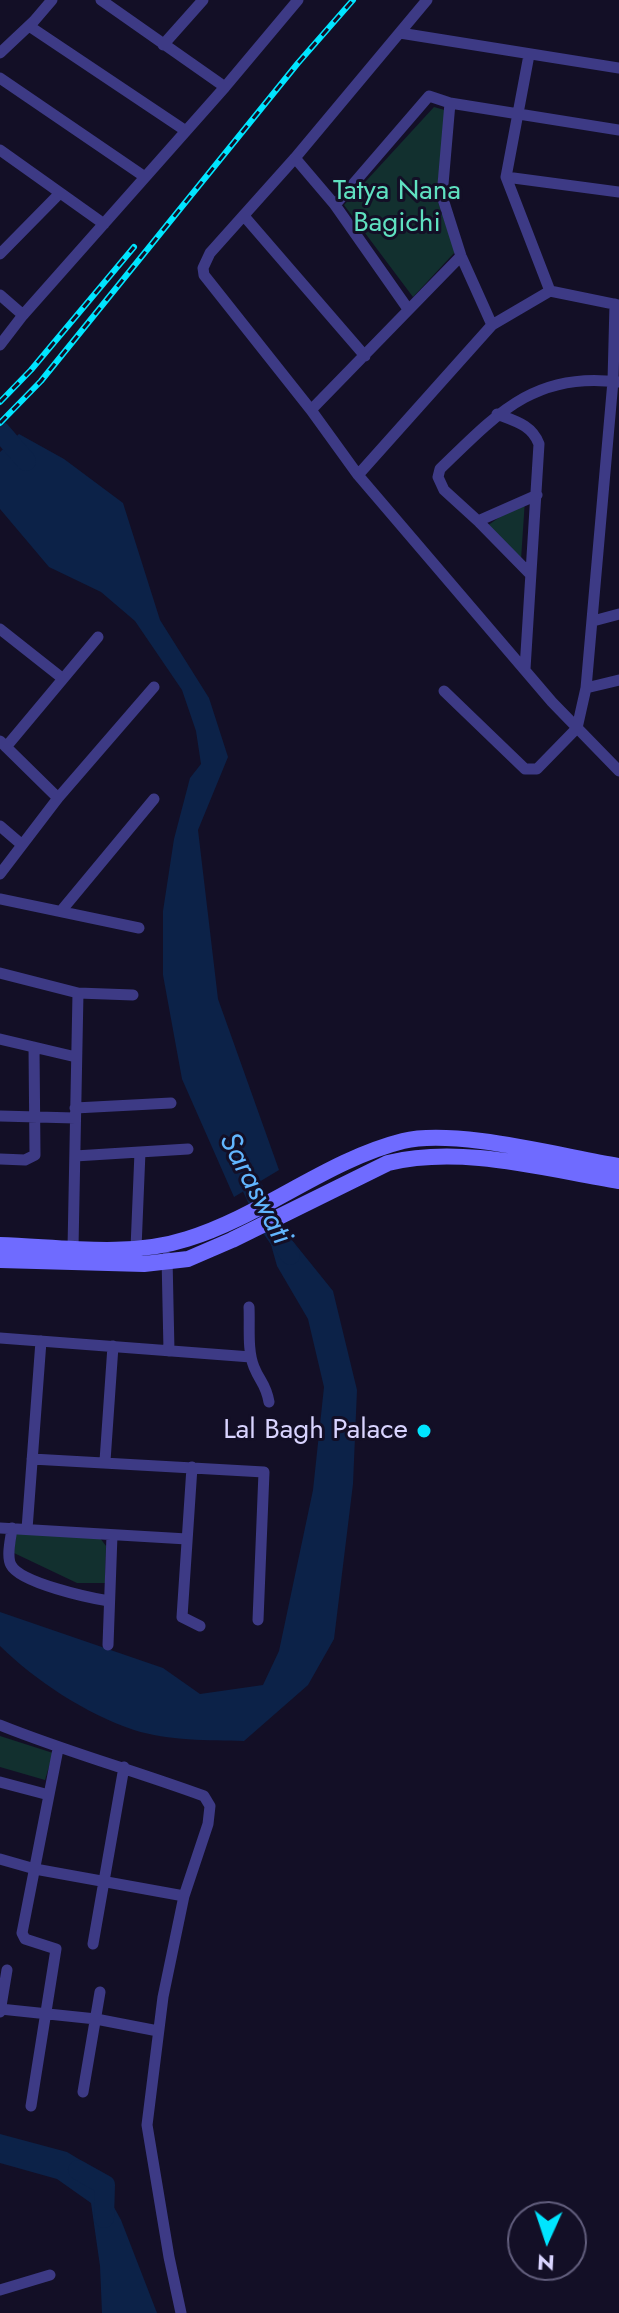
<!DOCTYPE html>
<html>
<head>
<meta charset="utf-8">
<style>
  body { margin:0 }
  #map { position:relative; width:619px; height:2313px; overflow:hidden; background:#130f26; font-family:Jost,sans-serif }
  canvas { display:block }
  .north { position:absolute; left:507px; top:2201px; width:80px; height:80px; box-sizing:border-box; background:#130f26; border:2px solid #625e7d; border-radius:50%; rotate:183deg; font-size:22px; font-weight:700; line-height:32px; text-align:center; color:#d9d4ff }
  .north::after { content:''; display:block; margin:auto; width:28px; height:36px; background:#00e5ff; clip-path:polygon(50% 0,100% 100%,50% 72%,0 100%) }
</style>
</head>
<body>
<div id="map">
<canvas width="619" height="2313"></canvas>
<div class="north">N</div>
</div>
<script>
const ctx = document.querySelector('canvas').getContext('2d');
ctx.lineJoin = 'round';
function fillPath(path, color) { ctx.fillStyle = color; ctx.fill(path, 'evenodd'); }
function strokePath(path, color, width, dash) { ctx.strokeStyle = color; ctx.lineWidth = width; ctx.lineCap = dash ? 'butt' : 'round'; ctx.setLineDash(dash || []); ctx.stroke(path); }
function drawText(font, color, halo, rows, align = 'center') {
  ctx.font = font + ' Jost,sans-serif'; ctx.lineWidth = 6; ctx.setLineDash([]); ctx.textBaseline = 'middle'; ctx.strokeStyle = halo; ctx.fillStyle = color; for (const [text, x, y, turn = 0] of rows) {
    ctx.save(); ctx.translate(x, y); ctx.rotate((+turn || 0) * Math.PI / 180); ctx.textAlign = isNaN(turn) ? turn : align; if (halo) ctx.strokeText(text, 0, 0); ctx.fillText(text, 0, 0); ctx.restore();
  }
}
const green = new Path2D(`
  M434 107 448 111 436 196 455 252 413 297 344 205Z
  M525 499 521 560 487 526Z
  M16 1533 100 1538 106 1546 105 1583H77L14 1553Z
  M0 1736 53 1753 45 1780 0 1767Z`);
const water = new Path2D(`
  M19 434 64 459 123 503 160 620 209 698 228 757 198 830 218 999 279 1170 234 1197 182 1079 163 975V911L174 839 190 778 201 764 196 731 182 690 135 621 101 592 49 567 0 509V452Z
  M283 1229 333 1291 357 1390 353 1484 334 1639 308 1685 244 1741C208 1740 169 1741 134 1730 86 1714 36 1681 0 1646V1612L163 1668 200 1694 263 1685 279 1651 313 1490 324 1387 308 1319 277 1266 268 1234Z
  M0 2134 67 2152 92 2167 121 2220 157 2313H102L100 2266 91 2203 57 2179 0 2163Z`);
const river = new Path2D(`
  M0 431 26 461
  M241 1163 269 1224 290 1255
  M78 2170 105 2185 104 2218`);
const minor = new Path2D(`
  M101 0 225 87
  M427 0 295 158 210 253 203 268 204 275 311 410 358 475 552 702 619 771
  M29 26 186 131
  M400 33 619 68
  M163 45 203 0
  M0 53 34 21 52 0
  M529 55 506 177 550 291
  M0 78 145 177
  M450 103 442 196 461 256 492 325
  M0 150 104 224
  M295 158 335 205 408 309
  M506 177 619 192
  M335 205 429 96 450 103 619 130
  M244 216 365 356
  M0 254 60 193
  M0 295 23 315
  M0 345 23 315 225 87 298 0
  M311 410 461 256
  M497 414C515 421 532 425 539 444L525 669
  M358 475 492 325 550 291 619 305
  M478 521 444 490 438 477 440 469C496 415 534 371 618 382
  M530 574 478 521 537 495
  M593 621 619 614
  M0 629 62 678
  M586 688 619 680
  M444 691 525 769H537L577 728 586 688 613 381 615 304
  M0 741 58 798
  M6 747 98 637
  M0 826 21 844
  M0 874 58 798 154 687
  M0 899 139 928
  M61 911 154 799
  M0 973 78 993 133 995
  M0 1039 76 1057
  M75 1108 171 1103
  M0 1116 75 1118
  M75 1156 188 1149
  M0 1159 25 1160 35 1155 34 1047
  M73 1248 78 993
  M136 1248 140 1152
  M167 1257 169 1351
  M249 1307C250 1326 247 1350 254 1367 260 1382 266 1384 269 1402
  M0 1338 251 1357
  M32 1459 264 1472 258 1620
  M105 1461 113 1346
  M192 1467 182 1617 200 1626
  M0 1528 187 1539
  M12 1528C11 1538 6 1556 11 1565 20 1583 90 1598 109 1601
  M27 1529 41 1341
  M108 1645 112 1535
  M0 1725C67 1752 136 1771 204 1796L210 1806 208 1824 184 1896 163 1997 147 2125 169 2257 181 2313
  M0 1782 49 1795
  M0 1859 35 1869 184 1896
  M93 1944 124 1767
  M0 2009 96 2019 158 2031
  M0 2012 7 1970
  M83 2092 100 1992
  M31 2106 56 1949 25 1939 22 1933 58 1749
  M0 2290 50 2275`);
const secondary = new Path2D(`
  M0 1245C61 1247 128 1258 187 1239 262 1216 327 1160 403 1141 456 1128 563 1157 619 1166
  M0 1260 144 1264 188 1259 232 1240 388 1163C462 1145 545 1169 619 1181`);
const rail = new Path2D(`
  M0 402 31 370 134 247
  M0 423 41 381 298 63 353 0`);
const markers = [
  [424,1431,8,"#00e5ff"]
];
const parkNames = [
  ["Tatya Nana",397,192],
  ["Bagichi",397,224]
];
const poiNames = [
  ["Lal Bagh Palace",408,1431]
];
const waterNames = [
  ["Saraswati",254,1189,62]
];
fillPath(green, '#12302f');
fillPath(water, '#0c2248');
strokePath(river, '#0c2248', 20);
strokePath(minor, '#3d3a85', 11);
strokePath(secondary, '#6f6bff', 16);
strokePath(rail, '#00e5ff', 6);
strokePath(rail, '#130f26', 3, [9]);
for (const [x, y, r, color] of markers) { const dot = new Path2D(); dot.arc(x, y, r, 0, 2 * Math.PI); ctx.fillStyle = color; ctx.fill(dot); strokePath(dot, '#130f26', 3); }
drawText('28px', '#5fe0c0', '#130f26', parkNames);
drawText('28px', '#d9d4ff', '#130f26', poiNames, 'right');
drawText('italic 30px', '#62b6ff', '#130f26', waterNames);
</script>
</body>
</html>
